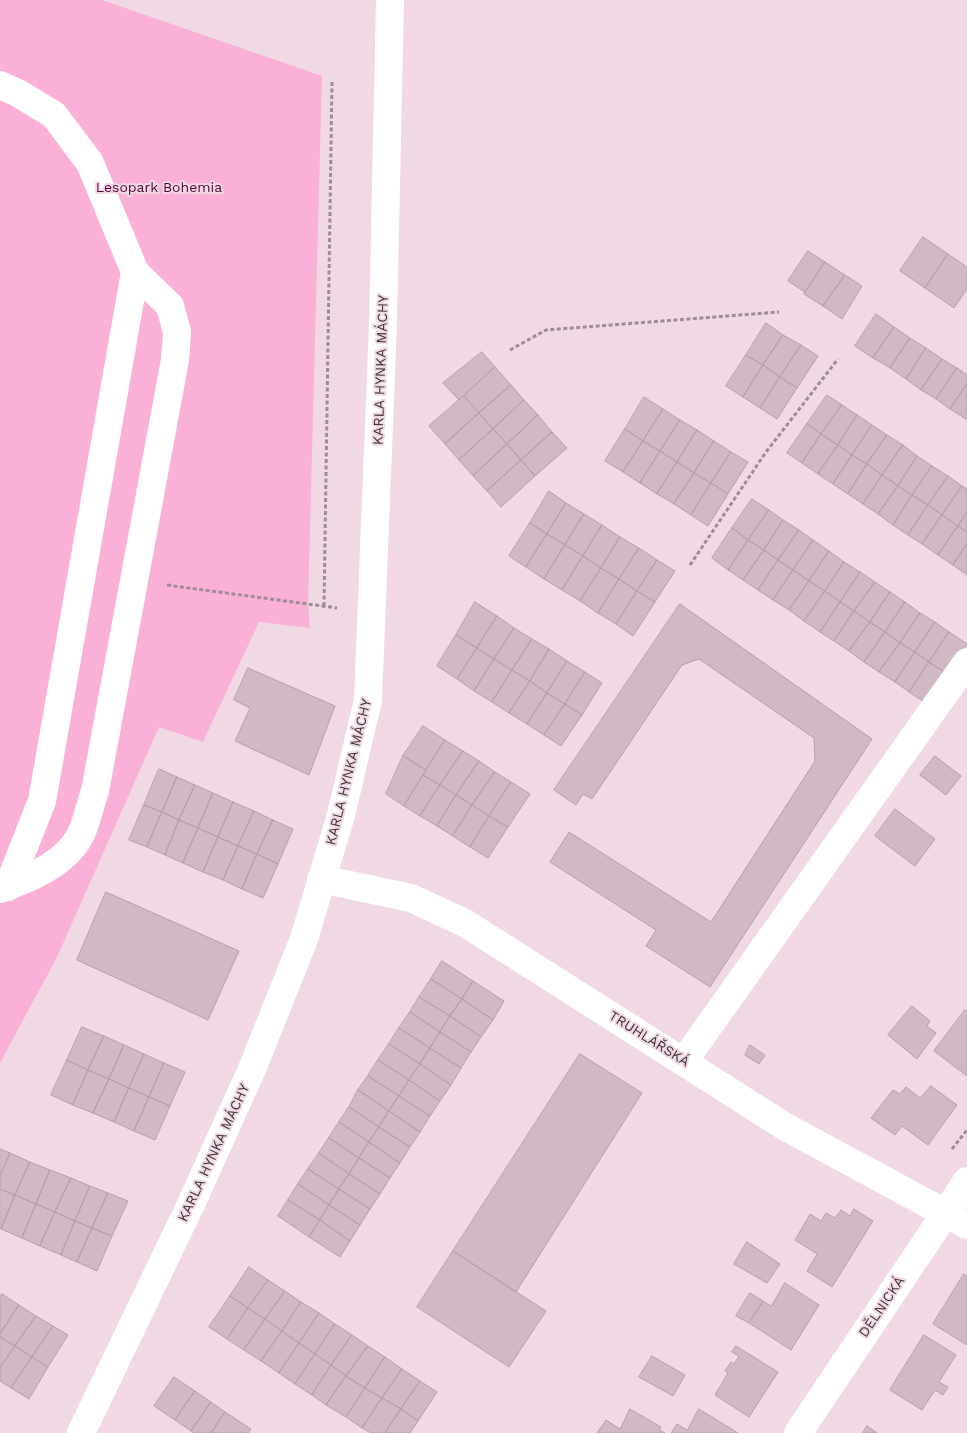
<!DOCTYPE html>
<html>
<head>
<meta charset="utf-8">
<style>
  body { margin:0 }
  canvas { display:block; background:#f0d9e4 }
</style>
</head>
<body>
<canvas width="967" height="1433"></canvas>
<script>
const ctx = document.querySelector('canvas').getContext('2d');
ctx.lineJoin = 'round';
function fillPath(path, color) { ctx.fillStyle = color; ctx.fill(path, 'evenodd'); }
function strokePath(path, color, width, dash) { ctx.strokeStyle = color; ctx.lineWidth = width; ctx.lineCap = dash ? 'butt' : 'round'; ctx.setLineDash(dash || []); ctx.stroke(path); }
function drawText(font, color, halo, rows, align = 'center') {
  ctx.font = font + ' "Work Sans",sans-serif'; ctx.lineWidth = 4; ctx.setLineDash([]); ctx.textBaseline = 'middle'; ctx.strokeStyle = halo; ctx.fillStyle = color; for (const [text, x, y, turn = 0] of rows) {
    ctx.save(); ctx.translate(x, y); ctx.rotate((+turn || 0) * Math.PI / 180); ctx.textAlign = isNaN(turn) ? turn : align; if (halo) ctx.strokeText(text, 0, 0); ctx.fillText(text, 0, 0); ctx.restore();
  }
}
const green = new Path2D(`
  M0 0H102L322 76 308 604 310 628 259 622 203 742 159 727 57 957 0 1063Z`);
const building = new Path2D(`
  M923 237 948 254 925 288 900 271Z
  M808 251 825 262 805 292 788 281Z
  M948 254 967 267V289L954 308 925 288Z
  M825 262 845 275 823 306 804 294Z
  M845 275 862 286 842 319 823 306Z
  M876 314 894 327 873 358 855 346Z
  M766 323 783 335 763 365 746 355Z
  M894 327 910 338 890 368 873 358Z
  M783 335 801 345 780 377 763 365Z
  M910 338 926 348 906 379 890 368Z
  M801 345 818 356 797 388 780 377Z
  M926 348 942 359 921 390 906 379Z
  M482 352 495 367 459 400 443 383Z
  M746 355 763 365 743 397 726 386Z
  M942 359 957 368 936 399 921 390Z
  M763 365 780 377 760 408 743 397Z
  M495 367 511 385 479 413 464 396Z
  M957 368 967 375V384L950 409 936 399Z
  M780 377 797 388 777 419 760 408Z
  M967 384V417L966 419 950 409Z
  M511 385 524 400 493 429 479 413Z
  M827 395 842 405 821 434 807 424Z
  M464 396 479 413 445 444 429 426Z
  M644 397 663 409 643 441 625 429Z
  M524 400 538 415 507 444 493 429Z
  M842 405 857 415 838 445 821 434Z
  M663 409 680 420 660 451 643 441Z
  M479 413 493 429 459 460 445 444Z
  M538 415 552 432 521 460 507 444Z
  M857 415 872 425 852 455 838 445Z
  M680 420 697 430 677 462 660 451Z
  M807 424 821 434 802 463 787 453Z
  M872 425 887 435 867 464 852 455Z
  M493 429 507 444 473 476 459 460Z
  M625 429 643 441 623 472 605 461Z
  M697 430 714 441 694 473 677 462Z
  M552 432 567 448 535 476 521 460Z
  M821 434 838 445 818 474 802 463Z
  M887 435 903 445 882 475 867 464Z
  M643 441 660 451 640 483 623 472Z
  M714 441 731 452 711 483 694 473Z
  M507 444 521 460 487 491 473 476Z
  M838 445 852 455 833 484 818 474Z
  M903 445 917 456 898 486 882 475Z
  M660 451 677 462 657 494 640 483Z
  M731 452 748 462 728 494 711 483Z
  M852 455 867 464 848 494 833 484Z
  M917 456 932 466 912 495 898 486Z
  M521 460 535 476 501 507 487 491Z
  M677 462 694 473 674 504 657 494Z
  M867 464 882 475 863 504 848 494Z
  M932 466 948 476 928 505 912 495Z
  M694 473 711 483 691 515 674 504Z
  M882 475 898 486 878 514 863 504Z
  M948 476 962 486 942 515 928 505Z
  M711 483 728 494 708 526 691 515Z
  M898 486 912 495 893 525 878 514Z
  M962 486 967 489V512L958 526 942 515Z
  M549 491 566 503 547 534 530 523Z
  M912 495 928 505 908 535 893 525Z
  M752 499 769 510 748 540 732 528Z
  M566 503 584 514 565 545 547 534Z
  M928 505 942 515 922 544 908 535Z
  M769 510 783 520 764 550 748 540Z
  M967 512V532L958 526Z
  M584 514 602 525 583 556 565 545Z
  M942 515 958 526 938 555 922 544Z
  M783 520 799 530 778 560 764 550Z
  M530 523 547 534 526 567 509 556Z
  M602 525 620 537 601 568 583 556Z
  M958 526 967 532V544L953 565 938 555Z
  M732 528 748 540 728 570 712 558Z
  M799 530 813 540 793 570 778 560Z
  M547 534 565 545 544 579 526 567Z
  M620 537 639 548 619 579 601 568Z
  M748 540 764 550 743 580 728 570Z
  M813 540 829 551 809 581 793 570Z
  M967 544V575L953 565Z
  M565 545 583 556 562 590 544 579Z
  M639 548 657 560 637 591 619 579Z
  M764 550 778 560 758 590 743 580Z
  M829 551 844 562 825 591 809 581Z
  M583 556 601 568 580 601 562 590Z
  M657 560 675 571 655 602 637 591Z
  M778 560 793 570 773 600 758 590Z
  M844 562 860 572 840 602 825 591Z
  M601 568 619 579 598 613 580 601Z
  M793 570 809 581 789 610 773 600Z
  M860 572 875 582 854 611 840 602Z
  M619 579 637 591 616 624 598 613Z
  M809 581 825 591 804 621 789 610Z
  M875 582 890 592 870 622 854 611Z
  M637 591 655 602 633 636 616 624Z
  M825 591 840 602 820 632 804 621Z
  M890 592 905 602 885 632 870 622Z
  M475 602 497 616 477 648 456 635Z
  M840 602 854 611 834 641 820 632Z
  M905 602 920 613 900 643 885 632Z
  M680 604 872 739 710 987 646 946 656 930 550 862 569 832 711 922 815 761 814 738 699 659 682 665 592 799 583 794 576 805 554 790Z
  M854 611 870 622 849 651 834 641Z
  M920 613 935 622 915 652 900 643Z
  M497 616 514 628 494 659 477 648Z
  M870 622 885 632 864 662 849 651Z
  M935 622 949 632 929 662 915 652Z
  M514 628 532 639 512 670 494 659Z
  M885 632 900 643 879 672 864 662Z
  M949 632 967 644 947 674 929 662Z
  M456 635 477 648 457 679 437 666Z
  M532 639 549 649 530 681 512 670Z
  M900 643 915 652 895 682 879 672Z
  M477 648 494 659 474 691 457 679Z
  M549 649 567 661 547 693 530 681Z
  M915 652 929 662 909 692 895 682Z
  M494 659 512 670 492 702 474 691Z
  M567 661 585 672 565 704 547 693Z
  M929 662 947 674 926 703 909 692Z
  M248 668 335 706 309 775 235 741 250 708 234 700Z
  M512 670 530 681 509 713 492 702Z
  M585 672 602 683 582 715 565 704Z
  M530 681 547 693 527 724 509 713Z
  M547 693 565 704 544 735 527 724Z
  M565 704 582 715 561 746 544 735Z
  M423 726 445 740 426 770 403 756Z
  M445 740 463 751 440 785 423 775Z
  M463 751 479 761 456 795 440 785Z
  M403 756 426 770 404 806 386 794Z
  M935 756 961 776 946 795 920 775Z
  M479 761 495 772 472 805 456 795Z
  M159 769 177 777 162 812 144 805Z
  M495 772 511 782 489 816 472 805Z
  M423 775 440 785 420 816 404 806Z
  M177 777 195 785 179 820 162 812Z
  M511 782 530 794 508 827 489 816Z
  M195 785 213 793 198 828 179 820Z
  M440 785 456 795 437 826 420 816Z
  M213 793 233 802 218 837 198 828Z
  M456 795 472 805 453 836 437 826Z
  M233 802 254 811 238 846 218 837Z
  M144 805 162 812 147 847 129 840Z
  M472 805 489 816 470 847 453 836Z
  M895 809 935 839 915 866 875 836Z
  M254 811 273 820 257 854 238 846Z
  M162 812 179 820 165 855 147 847Z
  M489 816 508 827 488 858 470 847Z
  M179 820 198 828 183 863 165 855Z
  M273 820 293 829 278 864 257 854Z
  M198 828 218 837 203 872 183 863Z
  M218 837 238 846 223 880 203 872Z
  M238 846 257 854 242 889 223 880Z
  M257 854 278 864 263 898 242 889Z
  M106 892 239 951 208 1020 77 960Z
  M442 961 473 981 462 999 431 979Z
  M431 979 462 999 450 1016 419 997Z
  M473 981 504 1001 493 1020 462 999Z
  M419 997 450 1016 440 1032 410 1012Z
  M462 999 493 1020 481 1037 450 1016Z
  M912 1006 930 1021 927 1026 936 1033 917 1059 888 1035Z
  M965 1010 967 1011V1076L934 1051Z
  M410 1012 440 1032 430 1048 399 1028Z
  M450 1016 481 1037 471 1052 440 1032Z
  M82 1027 104 1036 88 1070 67 1060Z
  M399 1028 430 1048 420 1064 389 1044Z
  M440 1032 471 1052 461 1068 430 1048Z
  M104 1036 124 1045 109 1079 88 1070Z
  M389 1044 420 1064 409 1080 378 1060Z
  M124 1045 144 1054 129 1088 109 1079Z
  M750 1045 765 1055 759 1064 745 1055Z
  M430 1048 461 1068 451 1085 420 1064Z
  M144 1054 164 1063 149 1097 129 1088Z
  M580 1054 642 1093 516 1292 453 1251Z
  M67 1060 88 1070 73 1105 51 1095Z
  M378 1060 409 1080 399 1096 368 1076Z
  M164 1063 185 1072 170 1106 149 1097Z
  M420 1064 451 1085 440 1101 409 1080Z
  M88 1070 109 1079 93 1113 73 1105Z
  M368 1076 399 1096 389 1111 358 1090Z
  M109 1079 129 1088 114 1122 93 1113Z
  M409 1080 440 1101 430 1116 399 1096Z
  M931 1086 957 1105 928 1145 902 1126 895 1135 871 1118 893 1090 900 1094 906 1087 920 1098Z
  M129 1088 149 1097 134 1131 114 1122Z
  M358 1090 389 1111 379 1127 349 1107Z
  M399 1096 430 1116 420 1132 389 1111Z
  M149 1097 170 1106 155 1140 134 1131Z
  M349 1107 379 1127 369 1142 339 1122Z
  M389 1111 420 1132 410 1147 379 1127Z
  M339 1122 369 1142 359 1158 329 1138Z
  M379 1127 410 1147 400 1163 369 1142Z
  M329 1138 359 1158 349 1174 319 1153Z
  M369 1142 400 1163 390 1178 359 1158Z
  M0 1149 10 1153 0 1176Z
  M10 1153 30 1162 15 1195 0 1189V1176Z
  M319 1153 349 1174 339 1189 308 1169Z
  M359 1158 390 1178 380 1194 349 1174Z
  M30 1162 50 1170 36 1204 15 1195Z
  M308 1169 339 1189 329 1205 298 1184Z
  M50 1170 71 1178 55 1212 36 1204Z
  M349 1174 380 1194 370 1209 339 1189Z
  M71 1178 90 1186 75 1221 55 1212Z
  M298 1184 329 1205 320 1220 288 1200Z
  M90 1186 108 1193 92 1228 75 1221Z
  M0 1189 15 1195 1 1229 0 1228Z
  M339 1189 370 1209 360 1225 329 1205Z
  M108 1193 128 1201 112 1236 92 1228Z
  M15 1195 36 1204 22 1238 1 1229Z
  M288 1200 320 1220 309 1237 278 1216Z
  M36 1204 55 1212 40 1246 22 1238Z
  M329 1205 360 1225 350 1241 320 1220Z
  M854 1209 873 1221 832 1287 807 1271 817 1254 795 1240 810 1214 821 1221 826 1213 835 1218 841 1210 850 1216Z
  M55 1212 75 1221 61 1255 40 1246Z
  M320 1220 350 1241 340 1257 309 1237Z
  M75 1221 92 1228 77 1262 61 1255Z
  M92 1228 112 1236 97 1271 77 1262Z
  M747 1242 780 1264 767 1283 734 1264Z
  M453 1251 546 1311 509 1367 417 1307Z
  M249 1267 268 1280 248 1308 230 1296Z
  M964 1274 967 1276V1345L933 1324Z
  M268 1280 285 1291 265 1319 248 1308Z
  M785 1283 819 1305 791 1350 749 1323 763 1301 771 1306Z
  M285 1291 301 1302 282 1331 265 1319Z
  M750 1293 763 1301 749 1323 736 1316Z
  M2 1294 19 1305 0 1334V1297Z
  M230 1296 248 1308 227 1339 209 1327Z
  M301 1302 319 1313 299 1343 282 1331Z
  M19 1305 36 1316 15 1346 0 1337V1334Z
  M248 1308 265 1319 244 1350 227 1339Z
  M319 1313 335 1324 315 1354 299 1343Z
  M36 1316 53 1326 32 1357 15 1346Z
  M265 1319 282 1331 261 1361 244 1350Z
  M335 1324 352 1335 331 1365 315 1354Z
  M53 1326 68 1335 48 1367 32 1357Z
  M282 1331 299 1343 279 1373 261 1361Z
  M352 1335 368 1346 346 1376 331 1365Z
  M924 1335 956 1355 939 1382 948 1387 943 1395 935 1390 922 1410 890 1390Z
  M0 1337 15 1346 0 1368Z
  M299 1343 315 1354 295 1384 279 1373Z
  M15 1346 32 1357 11 1388 0 1381V1368Z
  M368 1346 385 1357 365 1388 346 1376Z
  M736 1346 778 1372 749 1417 715 1395 728 1373 725 1371 731 1362 734 1364 739 1356 732 1352Z
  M315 1354 331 1365 312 1395 295 1384Z
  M652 1356 685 1375 673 1396 639 1377Z
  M32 1357 48 1367 29 1399 11 1388Z
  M385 1357 402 1369 382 1398 365 1388Z
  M331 1365 346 1376 326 1405 312 1395Z
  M402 1369 420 1381 401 1409 382 1398Z
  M346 1376 365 1388 346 1417 326 1405Z
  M174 1377 195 1391 175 1420 154 1406Z
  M420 1381 437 1392 418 1421 401 1409Z
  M365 1388 382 1398 362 1428 346 1417Z
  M195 1391 211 1402 191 1431 175 1420Z
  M382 1398 401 1409 385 1433H371L362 1428Z
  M211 1402 225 1412 211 1433H194L191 1431Z
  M401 1409 418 1421 410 1433H385Z
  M630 1409 661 1427 659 1430 665 1433H597L606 1420 620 1429Z
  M699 1409 738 1433H671L677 1424 687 1430Z
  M225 1412 251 1429 248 1433H211Z
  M867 1426 877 1433H863Z`);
const path = new Path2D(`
  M510 350 546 330 779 312
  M690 565 766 452 838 359
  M167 585 337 608
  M324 606 332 81
  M952 1149 967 1130`);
const street = new Path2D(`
  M0 85 18 93 54 115 90 163 135 272 170 306 177 332 175 360 95 791C90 805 87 822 80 836 65 864 29 879 0 889
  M321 879 411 898 465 923 784 1126 967 1225
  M8 887 42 801 135 272
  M684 1061 967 662
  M81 1433 192 1202 252 1069 304 939 341 815 368 700 383 324 390 0
  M798 1433 967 1181`);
const parkNames = [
  ["Lesopark Bohemia",159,188]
];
const streetNames = [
  ["KARLA HYNKA MÁCHY",381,370,-88],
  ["KARLA HYNKA MÁCHY",349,772,-76],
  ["TRUHLÁŘSKÁ",649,1039,32],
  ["KARLA HYNKA MÁCHY",214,1153,-65],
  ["DĚLNICKÁ",882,1307,-56]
];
fillPath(green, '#fab0d7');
fillPath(building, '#d0b9c4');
strokePath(building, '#b6a0aa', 1);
strokePath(path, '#9e8d95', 3, [4, 2.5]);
strokePath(street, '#fff', 28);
drawText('14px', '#57063c', '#f0d9e4', parkNames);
drawText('14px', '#3e3439', '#f0d9e4', streetNames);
</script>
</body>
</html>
